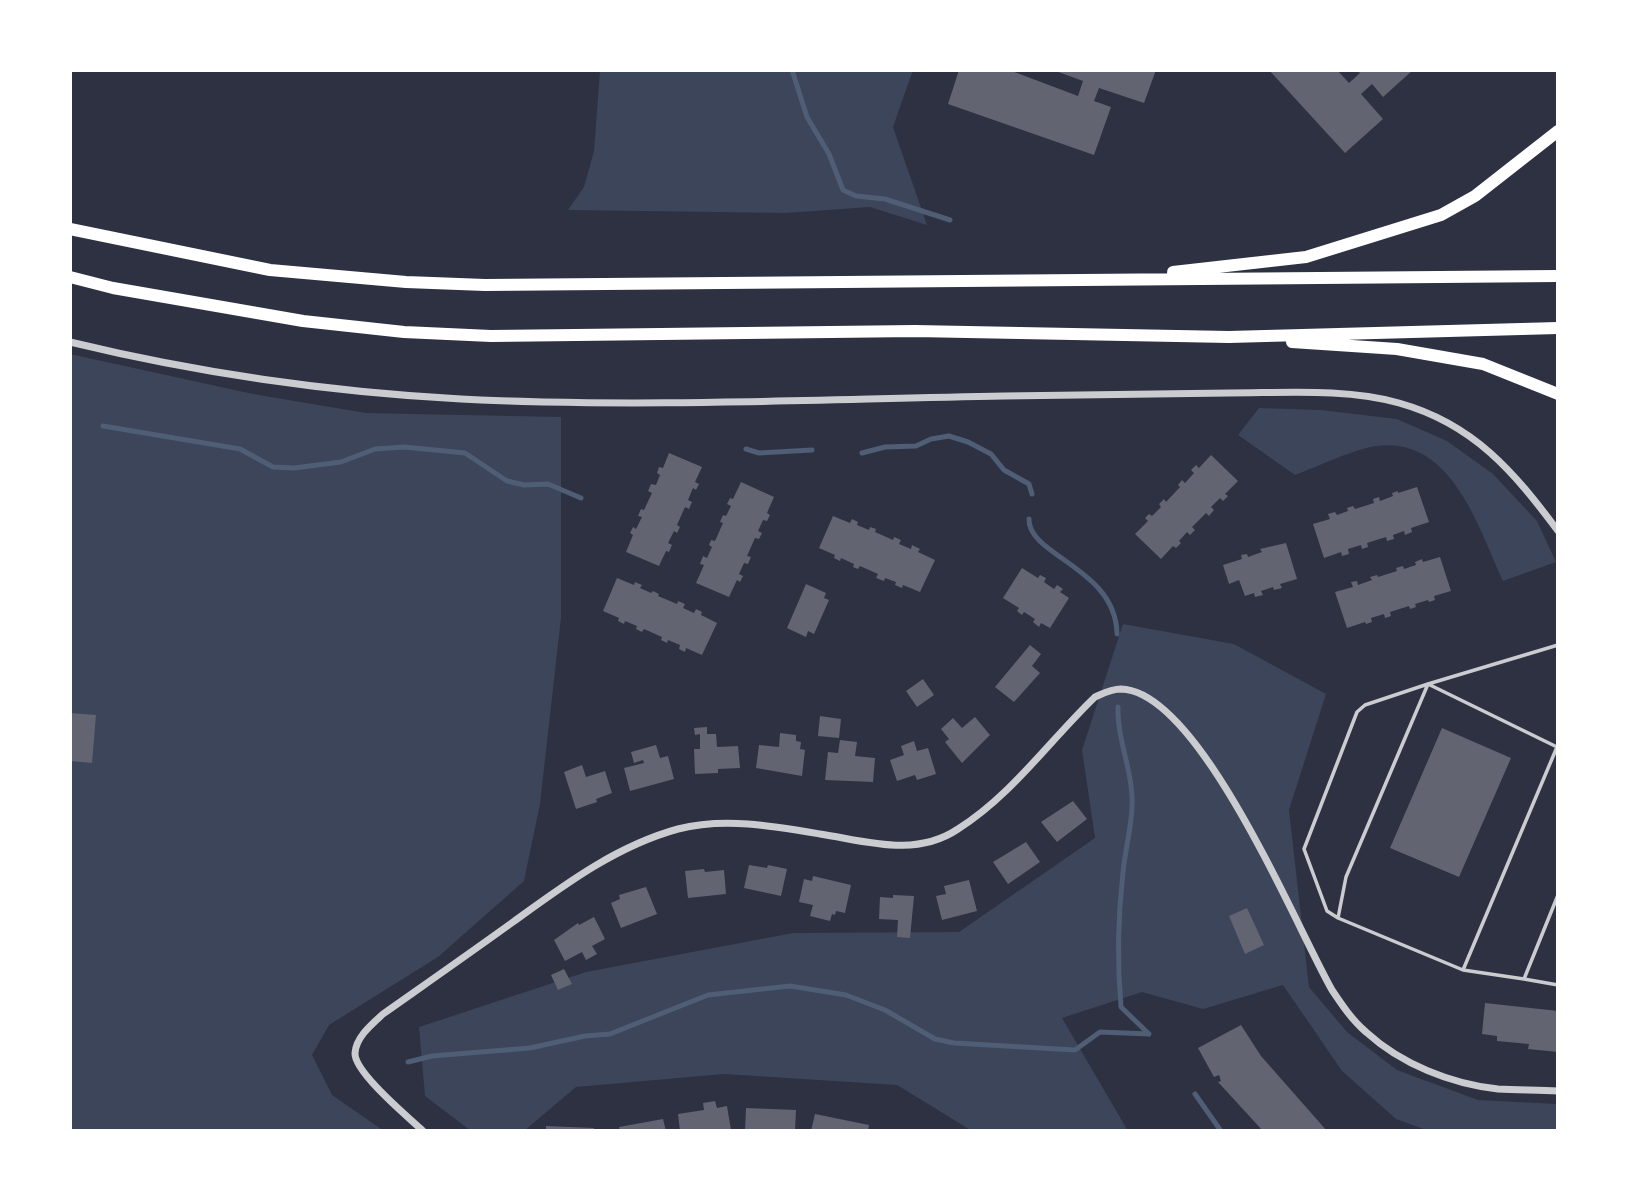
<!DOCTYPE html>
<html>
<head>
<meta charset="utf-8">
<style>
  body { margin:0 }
  #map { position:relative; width:1628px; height:1201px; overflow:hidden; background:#2d3142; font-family:Barlow,sans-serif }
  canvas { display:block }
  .frame { position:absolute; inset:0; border:72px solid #fff; pointer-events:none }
</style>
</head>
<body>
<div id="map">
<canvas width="1628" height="1201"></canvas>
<div class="frame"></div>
</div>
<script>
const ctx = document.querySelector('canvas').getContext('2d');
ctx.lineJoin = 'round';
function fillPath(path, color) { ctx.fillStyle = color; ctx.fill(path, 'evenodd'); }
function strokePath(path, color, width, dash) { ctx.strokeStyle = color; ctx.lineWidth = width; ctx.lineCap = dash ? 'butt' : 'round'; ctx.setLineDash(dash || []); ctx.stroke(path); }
const green = new Path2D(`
  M600 70H913L893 127 927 225 870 207 786 213 568 210 584 187 594 151Z
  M70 354 253 394 366 413 561 417V618L540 804 524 881 438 957 329 1025 312 1055 332 1095 384 1131H70Z
  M1259 408 1321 410 1397 419 1447 441 1493 474 1537 521 1556 562 1503 581C1478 527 1452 437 1377 446 1357 448 1316 467 1295 475L1238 435Z
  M1123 624 1234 644 1326 694 1289 810 1309 987 1347 1032 1397 1070 1478 1100 1558 1104V1131H1429L1396 1119 1342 1071 1283 985 1203 1009 1142 992 1062 1018 1128 1131H972L897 1085 724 1074 576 1087 524 1131H471L425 1096 419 1027 586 972 793 933 959 932 1095 838 1082 750Z`);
const stream = new Path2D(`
  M792 70 807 117 829 154 843 190 856 196 885 199 950 220
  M103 426 240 449 273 467 294 468 341 462 375 449 404 447 465 453 507 481 524 485 548 484 581 498
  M746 449 759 453 812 450
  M862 453 885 447 916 446 931 439 949 436 968 442 991 454 1004 470 1029 484 1032 494
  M1029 519C1028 556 1116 568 1117 634
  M1118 707C1117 741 1134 773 1132 808 1131 829 1125 851 1123 872 1118 916 1117 962 1121 1007L1149 1034
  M408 1062 432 1056 530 1048 585 1036 610 1034 708 995 790 986 846 995 885 1010 935 1039 954 1043 1075 1050 1100 1032 1149 1034
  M1195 1094 1221 1131`);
const building = new Path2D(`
  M959 70H1009L1078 96 1083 81 1053 70H1156L1144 103 1099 88 1094 101 1111 107 1094 155 948 104Z
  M1269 70H1337L1349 83 1360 73 1357 70H1413L1383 97 1372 84 1361 94 1383 119 1345 153Z
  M669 453 702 467 695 482 699 484 696 490 693 488 688 500 692 502 689 509 685 507 677 525 680 527 677 533 674 531 668 543 672 545 669 552 666 551 659 566 626 552 633 535 630 533 633 527 636 529 642 517 638 516 641 509 644 510 652 493 648 491 651 484 656 485 660 475 657 473 659 467 663 468Z
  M1211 455 1238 481 1225 494 1228 496 1223 501 1220 498 1211 507 1214 510 1209 516 1206 513 1192 527 1195 530 1190 535 1187 532 1179 541 1181 543 1176 548 1173 546 1161 559 1135 534 1148 521 1145 518 1149 514 1152 516 1161 507 1159 504 1164 499 1166 502 1180 487 1178 485 1182 480 1185 483 1194 473 1191 470 1196 465 1199 468Z
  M741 482 774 497 767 513 770 515 767 521 763 520 758 531 762 533 759 539 755 538 747 556 751 557 748 564 744 563 739 574 743 576 740 582 737 580 729 597 696 583 704 565 700 564 703 556 707 558 712 547 709 545 711 540 715 541 723 523 720 522 723 515 726 516 731 506 727 504 730 498 733 499Z
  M1417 487 1429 522 1411 528 1412 532 1405 535 1404 531 1393 535 1394 539 1387 541 1386 537 1367 543 1368 547 1362 549 1361 545 1348 549 1349 554 1342 556 1341 552 1324 558 1313 524 1330 519 1328 514 1335 512 1337 515 1348 511 1347 508 1353 506 1355 509 1374 503 1373 499 1379 497 1380 501 1393 496 1392 493 1398 491V493Z
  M833 516 850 523 852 519 858 522 857 525 869 530 870 527 876 529 875 532 893 540 894 537 901 540 899 544 911 549 912 545 920 549 918 552 935 560 920 592 903 585 902 588 895 585 896 582 885 578 884 581 876 578 878 574 860 566 858 569 853 567 854 564 841 558 840 561 834 558 835 555 819 548Z
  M1286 543 1297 579 1280 584 1282 588 1274 590 1273 587 1261 591 1263 595 1255 597 1254 593 1245 596 1239 580 1229 584 1223 565 1242 559 1241 555 1247 554 1248 557 1262 552 1260 549Z
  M1440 557 1451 591 1434 596 1435 600 1429 602 1428 600 1415 604 1416 607 1410 609 1409 606 1390 612 1391 616 1385 618 1384 614 1371 618 1372 622 1366 624 1365 622 1347 628 1335 592 1353 587 1351 582 1357 581 1358 585 1372 580 1370 577 1377 575 1378 577 1397 571 1396 568 1403 566 1404 569 1416 565 1415 562 1422 559 1423 562Z
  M1022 568 1038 578 1040 575 1046 578 1044 582 1054 589 1057 585 1063 589 1060 592 1069 598 1050 628 1041 623 1039 627 1033 622 1035 619 1024 612 1022 615 1017 611 1019 608 1003 598Z
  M617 578 634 585 635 582 642 585 640 588 651 593 653 591 659 594 658 596 677 604 678 601 685 604 683 608 694 613 696 609 702 612 701 615 717 623 702 655 686 648 685 652 679 649 680 645 668 640 667 643 661 640 662 637 644 629 642 632 636 629 637 626 625 621 624 624 618 621 619 618 603 611Z
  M806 584 826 593 824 598 829 600 814 634 808 631 806 637 787 628Z
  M1030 645 1041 654 1032 666 1040 673 1014 702 995 687Z
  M923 679 934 695 917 707 906 691Z
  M70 713 96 715 92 763 70 761Z
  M820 716 841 719 839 738 818 736Z
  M975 717 990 735 962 763 945 742 949 739 941 729 953 718 962 728Z
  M707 727V734H716L717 747 738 746 740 768 718 769V773L695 774 694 749H700V734L695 735 694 728Z
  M1442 728 1511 758 1459 877 1390 848Z
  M780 733 796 735V741L801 742 800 749 805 750 802 776 756 768 759 745 779 747Z
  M840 740 857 742 855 756 875 758 873 782 825 780 828 752 838 753Z
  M914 741 917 751 928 748 936 774 917 780 915 775 897 781 890 760 904 755 901 746Z
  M656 745 660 758 668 756 674 779 630 791 624 768 644 763 643 760 634 763 631 752Z
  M582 765 586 777 605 771 612 793 596 799 597 802 576 809 564 772Z
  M1073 801 1087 819 1057 842 1041 822Z
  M1026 842 1040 862 1008 884 993 862Z
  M749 865 767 868 768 865 787 869 781 896 744 888Z
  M704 869 705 872 724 870 726 894 688 898 685 871Z
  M813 876 851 885 845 913 836 911 835 915 832 914 830 921 810 916 813 905 799 902 804 879 812 881Z
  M969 880 977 911 942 920 936 896 946 894 944 886Z
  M646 887 657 914 621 928 611 903 620 899 619 895Z
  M893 895 914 896 910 938 897 937 898 920 879 919 880 897 893 898Z
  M1247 908 1264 945 1245 954 1229 916Z
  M594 917 605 939 592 946 597 954 586 960 582 952 565 961 554 940 578 923 579 925Z
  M564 969 572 984 558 990 551 975Z
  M1485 1003 1558 1011V1052L1528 1049 1529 1044 1497 1041V1036L1482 1034Z
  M1241 1025 1261 1056 1327 1131H1263L1218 1082 1221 1081 1219 1075 1214 1077 1198 1048Z
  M715 1101 717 1108 727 1106 731 1130 680 1131 678 1114 704 1110 703 1103Z
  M746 1108 796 1110 795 1131H745Z
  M815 1114 869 1125 868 1131H811Z
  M663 1119 666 1131H620L619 1127Z
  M546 1126 594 1128V1131H546Z`);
const service = new Path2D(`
  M1558 645 1428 684 1346 877 1338 918 1463 970 1524 979 1558 895
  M1338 918 1327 911 1304 849 1357 712 1365 705 1428 684 1557 747 1463 970
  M1524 979 1558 985`);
const minor = new Path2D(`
  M70 342C198 373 330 392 461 399 642 408 823 399 1004 396 1079 395 1154 394 1229 393 1283 393 1347 388 1399 403 1474 424 1514 472 1558 531
  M423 1131C408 1117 354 1072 355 1053 356 1037 372 1024 383 1014 427 983 470 953 513 922 564 885 616 846 678 829 724 817 774 826 820 834 866 841 915 858 958 829 1012 795 1050 740 1095 697 1104 693 1111 689 1121 689 1200 691 1296 927 1332 990 1342 1005 1352 1020 1366 1032 1401 1064 1451 1084 1498 1089 1518 1090 1538 1090 1558 1091`);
const motorway = new Path2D(`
  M70 229 270 270 406 282 485 285 1558 276
  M1173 272 1306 257 1441 215 1475 196 1558 131
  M70 277 113 288 303 321 404 332 491 336 915 331 1229 337 1558 328
  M1292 342 1397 349 1483 364 1558 394`);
fillPath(green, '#3c4559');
strokePath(stream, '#4f5d75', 5);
fillPath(building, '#626471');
strokePath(service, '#caccd0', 3.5);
strokePath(minor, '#caccd0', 7);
strokePath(motorway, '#fff', 12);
</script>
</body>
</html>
